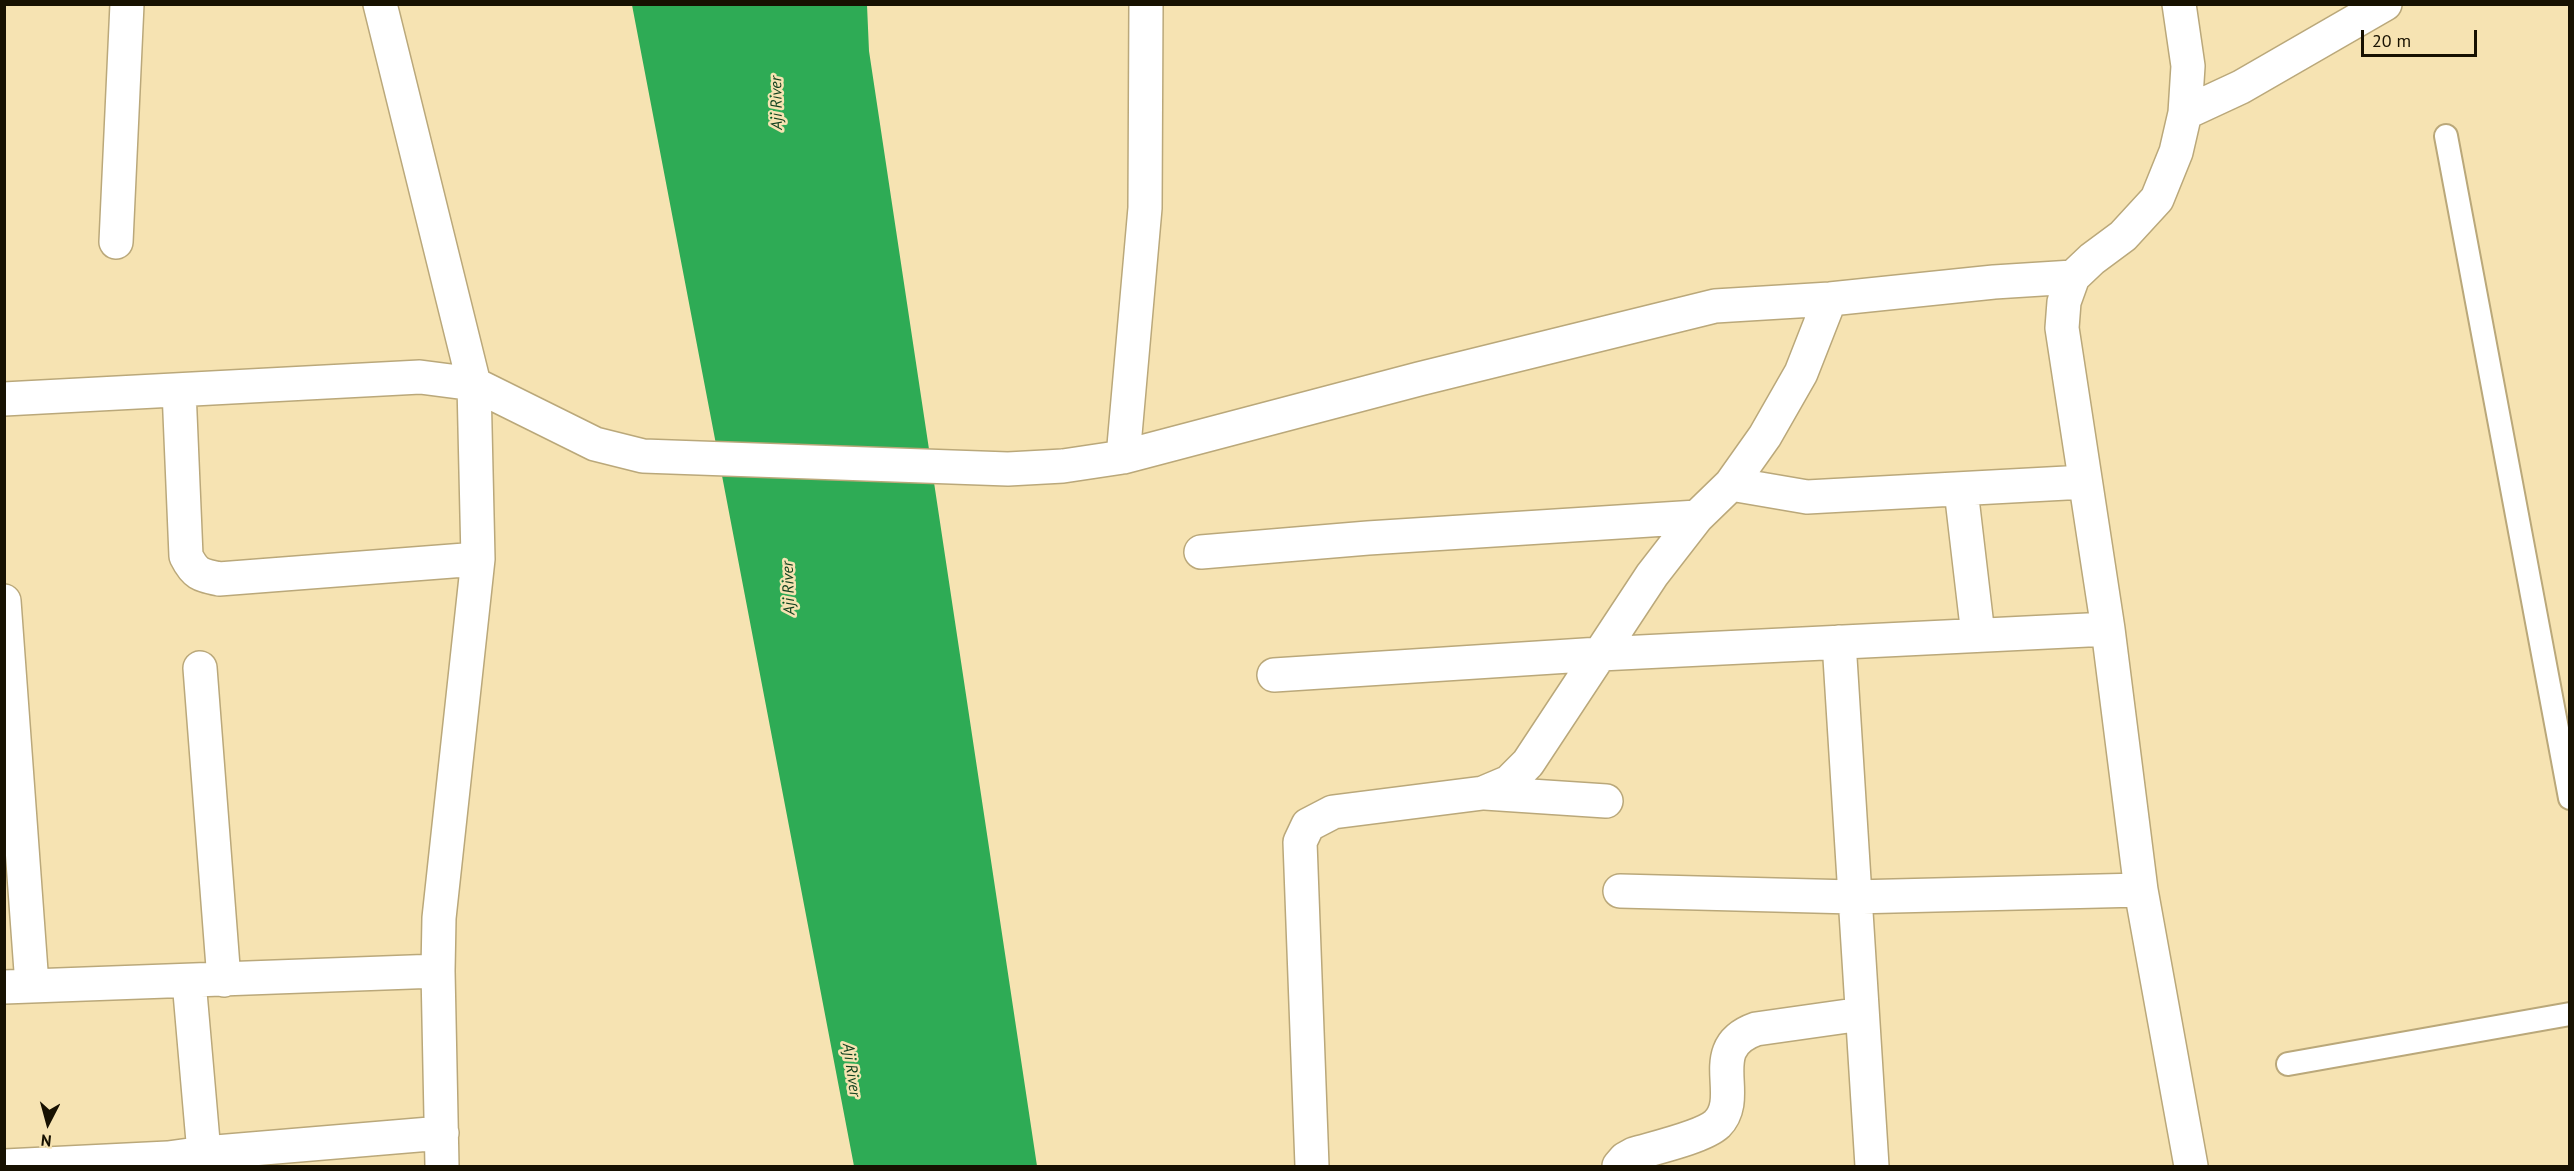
<!DOCTYPE html>
<html>
<head>
<meta charset="utf-8">
<style>
  body { margin:0 }
  #map { position:relative; width:2574px; height:1171px; overflow:hidden; background:#f6e3b2; font-family:"PT Sans",sans-serif }
  canvas { display:block }
  .frame { position:absolute; inset:0; border:6px solid #171101; pointer-events:none }
  .north { position:absolute; left:18px; top:1093px; width:60px; height:60px; -webkit-text-stroke:4px #f6e3b2; paint-order:stroke; rotate:186deg; font-size:16px; font-weight:700; line-height:24px; text-align:center; color:#171101 }
  .north::after { content:''; display:block; margin:auto; width:21px; height:27px; background:#171101; clip-path:polygon(50% 0,100% 100%,50% 72%,0 100%) }
  .scale { position:absolute; left:2361px; top:30px; width:116px; height:27px; box-sizing:border-box; border:3px solid #171101; border-top:0; padding-left:8px; font-size:18px; line-height:21px; white-space:nowrap; color:#171101; -webkit-text-stroke:4px #f6e3b2; paint-order:stroke }
</style>
</head>
<body>
<div id="map">
<canvas width="2574" height="1171"></canvas>
<div class="frame"></div>
<div class="north">N</div>
<div class="scale">20 m</div>
</div>
<script>
const ctx = document.querySelector('canvas').getContext('2d');
ctx.lineJoin = 'round';
function fillPath(path, color) { ctx.fillStyle = color; ctx.fill(path, 'evenodd'); }
function strokePath(path, color, width, dash) { ctx.strokeStyle = color; ctx.lineWidth = width; ctx.lineCap = dash ? 'butt' : 'round'; ctx.setLineDash(dash || []); ctx.stroke(path); }
function drawText(font, color, halo, rows, align = 'center') {
  ctx.font = font + ' "PT Sans",sans-serif'; ctx.lineWidth = 5; ctx.setLineDash([]); ctx.textBaseline = 'middle'; ctx.strokeStyle = halo; ctx.fillStyle = color; for (const [text, x, y, turn = 0] of rows) {
    ctx.save(); ctx.translate(x, y); ctx.rotate((+turn || 0) * Math.PI / 180); ctx.textAlign = isNaN(turn) ? turn : align; if (halo) ctx.strokeText(text, 0, 0); ctx.fillText(text, 0, 0); ctx.restore();
  }
}
const water = new Path2D(`
  M632 5H867L869 51 1037 1166H854Z`);
const lane = new Path2D(`
  M2446 136 2570 798
  M2288 1064 2570 1014`);
const street = new Path2D(`
  M380 4 474 384 478 559 439 918 438 971 442 1166
  M2179 4 2188 66 2185 113 2176 152 2157 199 2123 236 2092 259 2073 277 2064 302 2062 328 2108 629 2141 890 2191 1166
  M2185 113 2241 87 2385 4
  M116 242 127 4
  M179 390 186 556C195 574 200 575 219 579L478 559
  M4 399 420 377 474 384 595 444 643 456 1008 469 1063 466 1123 457 1419 379 1715 306 1830 299 1994 282 2073 277
  M1123 457 1145 208 1146 4
  M1731 484 1807 497 2085 482
  M1961 490 1978 635
  M1201 552 1368 538 1697 517
  M4 601 32 985
  M1839 642 1872 1166
  M200 668 224 980
  M1274 675 1600 654 2108 629
  M1485 793 1606 801
  M1620 891 1853 897 2141 890
  M189 981 204 1153
  M4 987 438 971
  M5 1166 168 1158
  M169 1166 168 1158 204 1153 442 1133
  M1312 1166 1300 842 1308 825 1333 812 1483 793 1509 782 1528 763 1652 575 1697 517 1731 484 1765 436 1801 373 1830 299
  M1619 1166 1625 1159 1634 1154C1654 1148 1703 1137 1717 1124 1745 1096 1702 1048 1756 1029L1862 1014`);
const waterNames = [
  ["Aji River",777,103,-91],
  ["Aji River",789,588,-92],
  ["Aji River",851,1070,82]
];
fillPath(water, '#2eab55');
strokePath(lane, '#baa87a', 26);
strokePath(street, '#baa87a', 36);
strokePath(lane, '#fff', 22);
strokePath(street, '#fff', 33);
drawText('italic 16px', '#0f3f1d', '#f6e3b2', waterNames);
</script>
</body>
</html>
